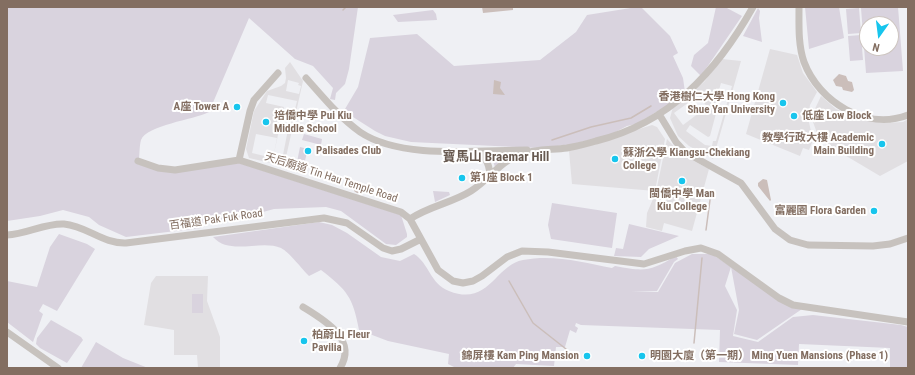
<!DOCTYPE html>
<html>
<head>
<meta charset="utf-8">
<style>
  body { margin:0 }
  #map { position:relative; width:915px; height:375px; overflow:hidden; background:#eff0f4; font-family:"Roboto Condensed",sans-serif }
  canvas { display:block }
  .frame { position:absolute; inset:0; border:8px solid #836e61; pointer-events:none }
  .north { position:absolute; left:859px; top:16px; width:40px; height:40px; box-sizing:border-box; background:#fff; border:1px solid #cdc5c0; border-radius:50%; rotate:194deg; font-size:11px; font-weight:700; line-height:16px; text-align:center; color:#836e61 }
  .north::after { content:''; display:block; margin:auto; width:14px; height:18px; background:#17c5ed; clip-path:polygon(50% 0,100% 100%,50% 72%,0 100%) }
</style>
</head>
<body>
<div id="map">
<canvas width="915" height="375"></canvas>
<div class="frame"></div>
<div class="north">N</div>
</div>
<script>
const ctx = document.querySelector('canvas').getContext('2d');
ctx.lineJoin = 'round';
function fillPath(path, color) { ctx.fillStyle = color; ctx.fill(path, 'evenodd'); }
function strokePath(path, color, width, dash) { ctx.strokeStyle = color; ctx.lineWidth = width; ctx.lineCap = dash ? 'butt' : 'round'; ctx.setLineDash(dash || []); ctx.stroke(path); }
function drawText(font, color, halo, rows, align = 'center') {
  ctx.font = font + ' "Roboto Condensed","Noto Sans TC",sans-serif'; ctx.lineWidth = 4; ctx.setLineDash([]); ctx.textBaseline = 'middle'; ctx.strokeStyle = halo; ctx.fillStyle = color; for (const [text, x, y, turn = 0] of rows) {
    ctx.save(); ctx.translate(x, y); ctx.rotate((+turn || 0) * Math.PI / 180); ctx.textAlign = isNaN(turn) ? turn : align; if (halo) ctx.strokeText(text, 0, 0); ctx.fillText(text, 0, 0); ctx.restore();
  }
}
const built = new Path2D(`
  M770 49 797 55 803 73 817 92 810 105 808 118 813 140 809 150 803 148 800 156 746 134Z
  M722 59 741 61 713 159 689 146 678 136 670 118 673 107 704 82ZM721 83 732 86 716 141H713L712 146 705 145 686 131 690 125 708 137 710 136 722 91 719 90ZM699 95 707 107 683 125 674 113Z
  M290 62 303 81 284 166 249 158 246 149 254 111 267 91 281 86 285 83 286 78 285 68ZM288 80 299 83 298 85 301 86 299 94 286 91ZM268 95 297 101 295 109H292L282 160 273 158 284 107 266 103ZM256 134 277 138 273 158 252 153Z
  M821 96 836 109 863 120 885 123 903 122 908 119V161L880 176 826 144 817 133 813 122 814 111Z
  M652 125 657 127 665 139 655 191 572 184 569 151Z
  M667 139 681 154 709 169 692 231 664 223 662 231 646 227 647 213 656 192Z
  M156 276H208L207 301 220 337V368H198L197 355H174V330L144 325 151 283Z`);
const green = new Path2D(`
  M7 7H358L349 69 345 84 336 93 335 100 330 99 333 88 313 66 295 59 249 18 209 112C193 120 147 125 141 140 139 147 140 157 138 164L156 170 239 163 401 215 407 234V237L396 245 386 244 341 211 326 207 274 209 241 218 204 223 201 228 126 237 99 225 89 217 63 210 40 216 7 221Z
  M637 7H641L670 36 678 53 673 56 683 78 685 92 670 104 636 124 627 126 608 136 568 145 537 148 411 142 385 136 375 131 353 117 345 109 358 87 370 38 417 34 454 66 540 60 576 32 587 15Z
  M716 7H725L742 16 701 76 691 66 694 55 708 43Z
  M805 7H839L844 38 809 49Z
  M898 7 903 71 866 73 861 8ZM867 24H891V48H867Z
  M758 8 760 11 759 18 762 42 743 36Z
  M859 8 861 33 848 34 846 9Z
  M433 10 436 14 437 20 398 22 393 15Z
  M861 35 863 60 850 61 848 36Z
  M304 134 322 139 321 145 302 140Z
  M300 147 308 149 303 168 296 167Z
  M486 153 502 155 504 160 495 167 493 161Z
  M433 191 449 192 450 195 435 202Z
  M552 203 617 213 612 248 551 239 548 225Z
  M319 222 332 225 347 233 381 257 400 261 414 254C429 263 430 284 449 291 489 307 495 265 523 260 552 254 584 262 612 268V290V268L615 266C646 272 650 271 676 256L678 259 674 262 657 291H631L658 292 675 263 692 254H712L758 285 802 309 757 340 734 334 739 310 731 267 725 286 737 310 733 336 758 342 793 317 813 315 901 325 908 327V368H890V348L799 344 798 365 719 362 720 330 581 325 576 323 575 326 578 328 576 333 570 330 565 347H556L554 366 516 364 513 368H456L448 364 449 354 388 341 359 330C353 297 347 290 321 270L309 276C302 269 289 252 281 248 261 239 230 256 213 237Z
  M629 224 679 236 649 249 641 257 614 256 616 248 623 249Z
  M59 234 87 244 95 249 57 311 43 304 39 311 43 314 33 342 7 322V281L37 287 50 247Z
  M192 294H203V313H192Z
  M51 320 81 337 83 340 67 363 40 348 36 344 37 338Z
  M96 342 123 358 148 368H81Z`);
const water = new Path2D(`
  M482 7H513V10L483 13Z
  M839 74 846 76 848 81 852 82 854 90 852 92 843 90 842 87 836 86 833 80Z
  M494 80 501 82 500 88 505 95 493 94Z
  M763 179 767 180 771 200 770 201 758 186V183Z
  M363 185 370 188 371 193H357L354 191 355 187Z`);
const stream = new Path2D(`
  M343 10 346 7
  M552 140 591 127 631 118 651 106
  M706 230 710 200
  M509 281 533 323 566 349
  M694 343 702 258`);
const minor = new Path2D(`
  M799 7C799 25 798 45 804 62 819 102 866 131 908 115
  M306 78C323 97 339 117 360 132 401 160 479 150 527 150
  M659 114 676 142 685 152 741 183 775 229 790 240 808 245 873 246 890 244 908 238
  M473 152C485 155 489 162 490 175
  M239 160 250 111 254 100 278 73
  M138 161 158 168 175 170 239 160 401 212 410 219 438 270 453 281 463 283 473 281 482 276 507 257 522 251 548 252 644 264 685 251 701 248 718 254 779 298 793 305 908 322
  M410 219C429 206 452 203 471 191 489 180 500 161 521 154 536 149 552 150 567 148 577 146 587 144 596 141 670 123 717 71 753 7
  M7 235C27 234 45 223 64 224 87 226 103 244 126 243L324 218 347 223 383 248 392 251 401 249 421 239
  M303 307C324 320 358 339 340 368
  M7 332 58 368`);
const markers = [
  [783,103,4,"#17c5ed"],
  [237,107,4,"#17c5ed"],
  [794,116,4,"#17c5ed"],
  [266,122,4,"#17c5ed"],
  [882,144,4,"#17c5ed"],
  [308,151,4,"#17c5ed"],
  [615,159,4,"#17c5ed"],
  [462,178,4,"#17c5ed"],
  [682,181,4,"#17c5ed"],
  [874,211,4,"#17c5ed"],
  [304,341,4,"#17c5ed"],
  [587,356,4,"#17c5ed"],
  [642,356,4,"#17c5ed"]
];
const poiNames = [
  ["香港樹仁大學 Hong Kong",775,97,"right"],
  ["Shue Yan University",775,110,"right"],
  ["A座 Tower A",229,107,"right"],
  ["培僑中學 Pui Kiu",274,116],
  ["Middle School",274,129],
  ["低座 Low Block",802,116],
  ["教學行政大樓 Academic",874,138,"right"],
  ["Main Building",874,151,"right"],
  ["Palisades Club",316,151],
  ["蘇浙公學 Kiangsu-Chekiang",623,153],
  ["College",623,166],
  ["第1座 Block 1",470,178],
  ["閩僑中學 Man",682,194,"center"],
  ["Kiu College",682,207,"center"],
  ["富麗園 Flora Garden",866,211,"right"],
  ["柏蔚山 Fleur",312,335],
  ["Pavilia",312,348],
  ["錦屏樓 Kam Ping Mansion",579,356,"right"],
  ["明園大廈（第一期） Ming Yuen Mansions (Phase 1)",650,356]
];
const streetNames = [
  ["天后廟道 Tin Hau Temple Road",331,178,18],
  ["百福道 Pak Fuk Road",216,220,-8]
];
const quarterNames = [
  ["寶馬山 Braemar Hill",496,158]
];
fillPath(built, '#e1dfe2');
fillPath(green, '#d9d3de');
fillPath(water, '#cbbeba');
strokePath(stream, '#cbbeba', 1.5);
strokePath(minor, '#c7c2be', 7);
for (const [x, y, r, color] of markers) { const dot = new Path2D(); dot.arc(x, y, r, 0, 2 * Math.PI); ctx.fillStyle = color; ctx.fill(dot); strokePath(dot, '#fff', 1.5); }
drawText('bold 11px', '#836e61', '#fff', poiNames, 'left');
drawText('11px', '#836e61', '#fff', streetNames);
drawText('bold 13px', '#675950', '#fff', quarterNames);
</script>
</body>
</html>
